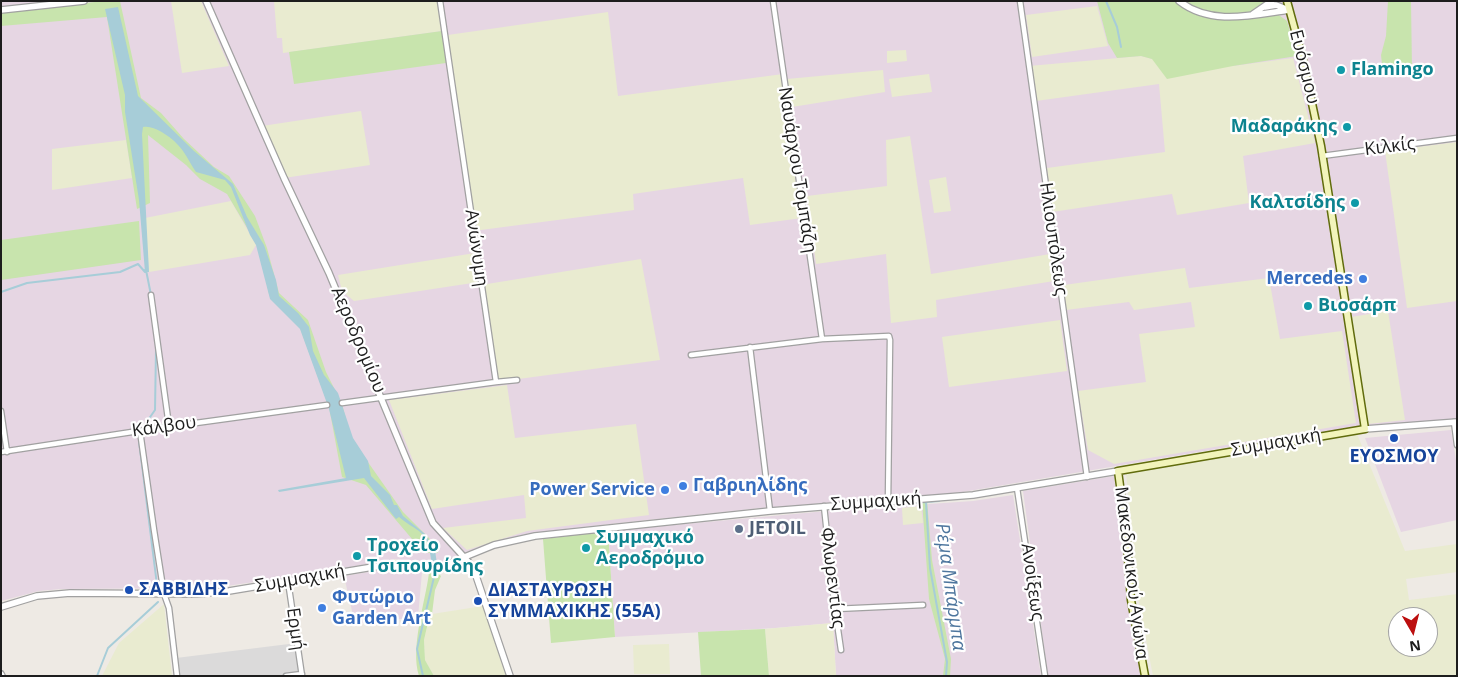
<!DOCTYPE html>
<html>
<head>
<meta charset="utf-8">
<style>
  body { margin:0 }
  #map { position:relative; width:1458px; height:677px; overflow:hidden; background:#eeeae4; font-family:"Open Sans",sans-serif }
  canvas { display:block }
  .frame { position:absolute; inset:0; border:2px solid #1d1d1d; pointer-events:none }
  .north { position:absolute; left:1388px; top:607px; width:50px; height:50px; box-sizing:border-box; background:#fff; border:1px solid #a5a5a5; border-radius:50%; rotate:172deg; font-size:14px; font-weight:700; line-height:20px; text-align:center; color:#1d1d1d }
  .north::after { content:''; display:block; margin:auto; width:18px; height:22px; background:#bc0f0f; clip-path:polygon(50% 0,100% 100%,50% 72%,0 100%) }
</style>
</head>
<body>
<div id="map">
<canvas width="1458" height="677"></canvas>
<div class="frame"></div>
<div class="north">N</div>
</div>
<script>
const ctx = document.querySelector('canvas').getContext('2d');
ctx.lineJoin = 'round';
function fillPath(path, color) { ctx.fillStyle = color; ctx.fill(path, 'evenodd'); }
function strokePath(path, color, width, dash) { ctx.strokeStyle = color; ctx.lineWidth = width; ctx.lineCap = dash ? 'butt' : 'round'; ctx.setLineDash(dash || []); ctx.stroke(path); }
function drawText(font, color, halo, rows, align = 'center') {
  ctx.font = font + ' "Open Sans",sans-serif'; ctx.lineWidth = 4.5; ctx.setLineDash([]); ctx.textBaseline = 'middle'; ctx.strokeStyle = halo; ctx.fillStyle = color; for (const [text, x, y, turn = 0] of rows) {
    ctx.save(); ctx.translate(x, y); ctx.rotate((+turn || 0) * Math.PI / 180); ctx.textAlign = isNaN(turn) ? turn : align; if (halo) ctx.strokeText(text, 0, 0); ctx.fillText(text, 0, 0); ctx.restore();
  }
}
const residential = new Path2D(`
  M297 643 300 676H178L176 658Z`);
const industrial = new Path2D(`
  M1 1H1457V419L1293 436 957 493 761 508 582 527 526 534 486 544 438 564H428L395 559 323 572 213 588 61 589 39 591 1 601Z
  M1451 430 1457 466V520L1401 532 1365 438Z
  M1114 476 1136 649 1142 676H1048L1023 491Z
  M1013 495 1041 676H836L833 623 775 628 615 637 608 531 827 511 973 501Z
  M381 570 422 572 418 617 355 624 344 576Z`);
const farmland = new Path2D(`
  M171 1H201L229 66 182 73Z
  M274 1H438L442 31 283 53 282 38H277Z
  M1097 6 1108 46 1032 57 1026 15Z
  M608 12 618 96 783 74 797 170 794 171 802 218 750 225 743 178 633 194 634 210 473 231 448 35Z
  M906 50 907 61 887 63V51Z
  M1141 56 1152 59 1233 66 1293 58 1315 143 1243 156 1249 203 1177 215 1172 194 1052 212 1047 168 1165 152 1159 84 1036 101 1029 66Z
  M883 70 885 92 792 107 787 79Z
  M929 74 932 92 892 97 889 79Z
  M361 111 370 165 284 178 262 126Z
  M910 136 931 274 1050 254 1054 281 936 300 937 317 891 323 886 254 816 264 807 196 887 186 886 140Z
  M126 140 132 178 52 190V149Z
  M1457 142V301L1407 308 1385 151Z
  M946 177 951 211 934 213 929 180Z
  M231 201 256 245 250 255 149 272 145 218Z
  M475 253 479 282 354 301 342 291 338 275Z
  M641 259 660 360 496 382 481 285Z
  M1185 268 1189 288 1269 278 1280 339 1342 331 1356 423 1114 464 1088 450 1078 391 1146 382 1139 334 1195 327 1191 302 1134 310 1129 302 1066 310 1064 285Z
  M1388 311 1405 420 1368 424 1351 317Z
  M1060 320 1067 371 949 387 942 337Z
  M507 385 515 438 636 424 649 515 527 531 467 550 443 528 526 518 524 495 432 509 389 400Z
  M1357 434 1405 551 1457 544V572L1406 579 1409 600 1457 594V676H1153L1137 592 1133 539 1126 473 1290 443ZM1398 617H1428V647H1398Z
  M921 506 923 523 903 525 902 508Z
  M164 604 172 676H102L119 643Z
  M483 606 506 676H434L425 660 424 640 429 618 432 614Z
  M833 623 836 676H769L765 629Z
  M669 644 670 674H634L633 645Z`);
const grass = new Path2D(`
  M104 1H120L141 98 161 113 184 139 214 167 229 176 255 216 267 248 279 293 308 320 326 372 342 404 351 438 403 512 429 538 438 553H424L366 485 342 477 329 407 300 328 269 294 259 248 227 194 200 179 186 165 148 135 150 203 137 209 107 17 1 26V12Z
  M1097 1H1275L1276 13 1287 21 1297 56 1233 66 1167 79 1152 59 1141 56 1117 58 1108 43Z
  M1388 1H1411L1412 70 1383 73 1381 55 1386 36Z
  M442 31 446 63 294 84 289 52Z
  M139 221 141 260 1 280V240Z
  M922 500H927L932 560 951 659 950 676H943L945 659 929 599Z
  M608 531 615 637 551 643 543 539Z
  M436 572 441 576 435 590 432 614 429 618 424 640 425 660 434 676H419C410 648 425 603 429 573Z
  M765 629 769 676H701L698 632Z`);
const water = new Path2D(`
  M118 7 138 96 194 151 233 184 247 217 264 245 276 280 279 296 298 313 309 327 313 351 324 375 338 393 353 438 368 461 371 476 390 495 394 505H397L403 516 425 534 435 550 437 564 432 565C430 553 429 539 419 531 412 526 406 523 399 517L396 519 364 478 279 492 278 490 346 478 329 409 300 329 270 299 256 245 250 235 231 187 225 180 196 172C191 165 188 158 183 151 177 141 155 124 143 127L142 134 149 272H145L139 200 125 112V95L105 9Z`);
const stream = new Path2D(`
  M1106 1 1117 27 1121 47
  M146 270 151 295
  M1 292 27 283 120 272 138 264 145 272V270
  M141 430 155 410 156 349
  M139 441 157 585
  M926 502 930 568 947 662 946 676
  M900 504 939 501
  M97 676 108 648 158 602
  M423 676 417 649 434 577 435 563`);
const minor = new Path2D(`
  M773 1 822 339
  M1020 1 1087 477
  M1322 156 1457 138
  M151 295 169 426
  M750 347 770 511
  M691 355 822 339 889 336 890 340 888 502
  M496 382 517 380
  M342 403 496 382 440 1
  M1 411 7 452
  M1454 422 1457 445
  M140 431 154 530 164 594 169 608 177 676
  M1 452 145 430 327 405
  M1017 488 1045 676
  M824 506 835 609 841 650
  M288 581 302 676
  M835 609 923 605
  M286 676 302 674`);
const tertiary = new Path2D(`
  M206 1 284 178 329 273 433 523 473 567 510 676
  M1179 1C1211 26 1252 15 1289 10
  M1265 7 1276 5 1289 10
  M1 10 84 1
  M1253 14 1272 1
  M1365 429 1457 422
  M1 607 37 596 70 593 197 594 229 591 385 565 435 569 494 545 535 536 770 511 973 495 1118 471
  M1 674 2 676`);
const secondary = new Path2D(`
  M1145 676 1131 600 1126 530 1118 471 1365 429 1321 146 1302 56 1287 1`);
const markers = [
  [1341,70,5,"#0f9aa8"],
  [1347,127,5,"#0f9aa8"],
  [1355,203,5,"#0f9aa8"],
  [1363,279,5,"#3f7fe0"],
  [1308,306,5,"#0f9aa8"],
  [1394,438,5,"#1a4fb4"],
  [683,486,5,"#3f7fe0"],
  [665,490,5,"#3f7fe0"],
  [739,529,5,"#5c6f8a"],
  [586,548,5,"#0f9aa8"],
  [357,556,5,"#0f9aa8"],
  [129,590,5,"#1a4fb4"],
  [478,601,5,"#1a4fb4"],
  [322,608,5,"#3f7fe0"]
];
const streetNames = [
  ["Ευόσμου",1304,67,76],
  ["Κιλκίς",1390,147,-7],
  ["Ναυάρχου Τομπάζη",797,170,81],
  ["Ηλιουπόλεως",1053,239,82],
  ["Ανώνυμη",476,248,82],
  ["Αεροδρομίου",358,340,67],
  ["Κάλβου",164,427,-8],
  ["Συμμαχική",1276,443,-10],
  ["Συμμαχική",876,502,-4],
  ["Μακεδονικού Αγώνα",1131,573,83],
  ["Φλωρεντίας",832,578,83],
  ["Συμμαχική",300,579,-10],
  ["Ανοίξεως",1032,582,82],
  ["Ερμή",295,629,82]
];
const cultureNames = [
  ["Flamingo",1351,70],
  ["Μαδαράκης",1337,127,"right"],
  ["Καλτσίδης",1345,203,"right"],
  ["Βιοσάρπ",1318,306],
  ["Συμμαχικό",596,538],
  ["Αεροδρόμιο",596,559],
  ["Τροχείο",367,546],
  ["Τσιπουρίδης",367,567]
];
const shopNames = [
  ["Mercedes",1353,279],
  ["Γαβριηλίδης",693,486,"left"],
  ["Power Service",655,490],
  ["Φυτώριο",332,598,"left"],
  ["Garden Art",332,619,"left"]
];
const transitNames = [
  ["ΕΥΟΣΜΟΥ",1394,457,"center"],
  ["ΣΑΒΒΙΔΗΣ",139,590],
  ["ΔΙΑΣΤΑΥΡΩΣΗ",488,591],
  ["ΣΥΜΜΑΧΙΚΗΣ (55Α)",488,612]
];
const serviceNames = [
  ["JETOIL",749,529]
];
const waterNames = [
  ["Ρέμα Μπάρμπα",950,587,82]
];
fillPath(residential, '#dbdada');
fillPath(industrial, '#e6d6e3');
fillPath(farmland, '#e9ebd0');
fillPath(grass, '#c8e4ad');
fillPath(water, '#a7cdd8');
strokePath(stream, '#a7cdd8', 2);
strokePath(minor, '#a1a1a1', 7);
strokePath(tertiary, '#a1a1a1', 8);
strokePath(secondary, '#616c0d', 9);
strokePath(minor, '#fff', 4.5);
strokePath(tertiary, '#fff', 5.5);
strokePath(secondary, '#f2f4bb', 6);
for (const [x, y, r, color] of markers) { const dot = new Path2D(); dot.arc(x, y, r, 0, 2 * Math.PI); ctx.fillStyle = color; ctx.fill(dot); strokePath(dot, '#fff', 2); }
drawText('18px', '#1d1d1d', '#fff', streetNames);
drawText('bold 18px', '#0d838f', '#fff', cultureNames, 'left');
drawText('bold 18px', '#366cbe', '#fff', shopNames, 'right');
drawText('bold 18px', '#164399', '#fff', transitNames, 'left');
drawText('bold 18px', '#4e5e75', '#fff', serviceNames, 'left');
drawText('italic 19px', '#4e769e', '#fff', waterNames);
</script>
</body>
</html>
